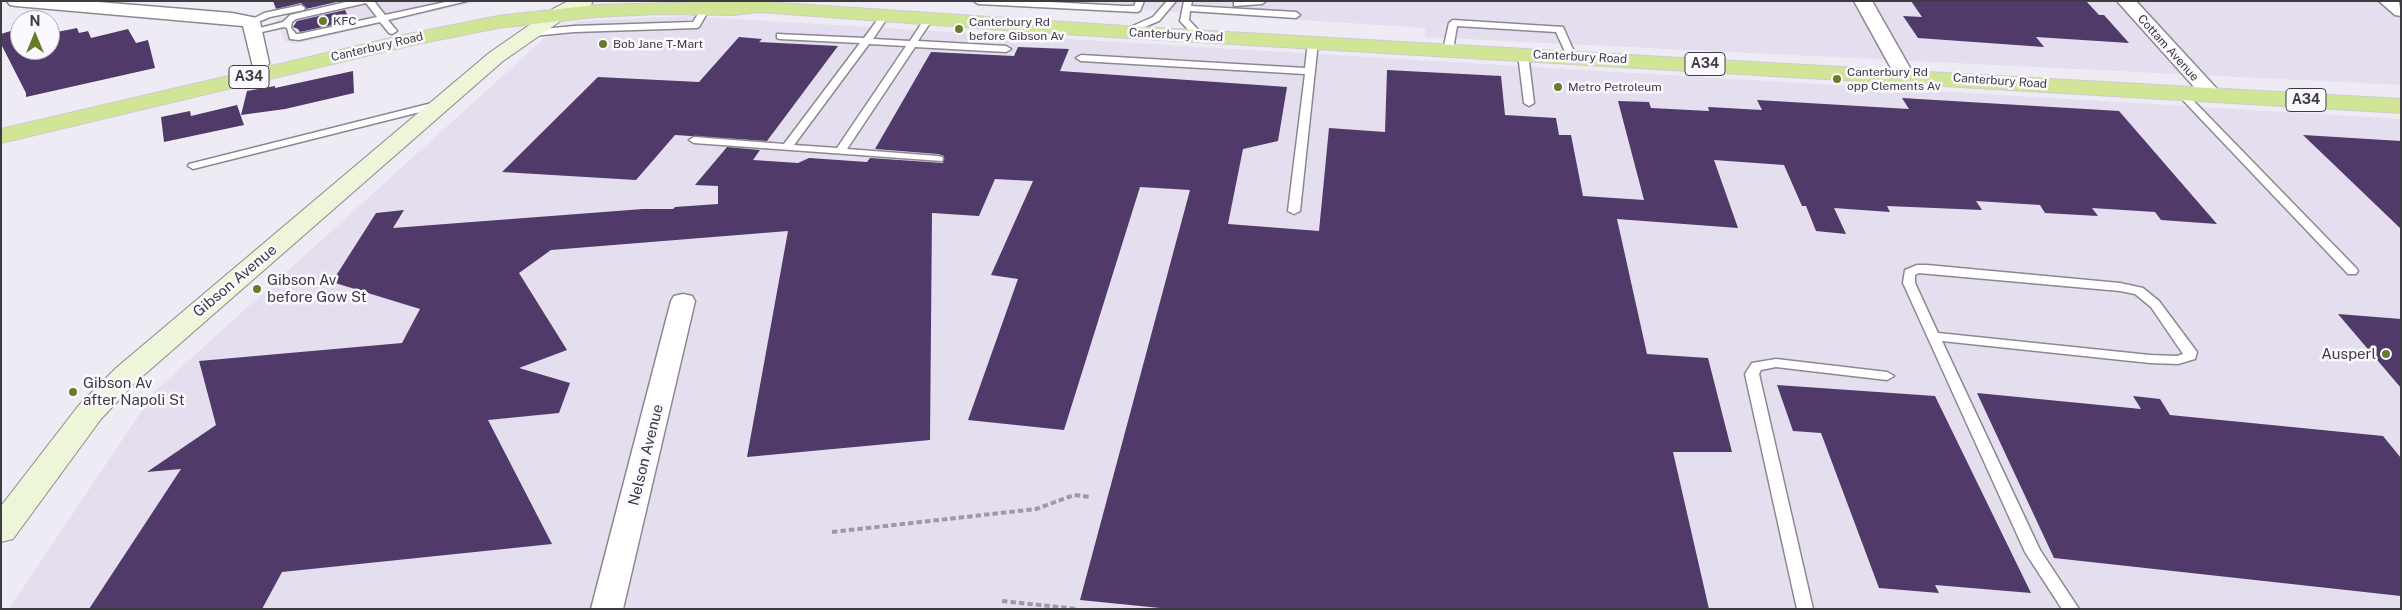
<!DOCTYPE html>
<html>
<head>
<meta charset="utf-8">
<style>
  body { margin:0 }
  #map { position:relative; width:2402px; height:610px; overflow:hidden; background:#efebf5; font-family:"Public Sans",sans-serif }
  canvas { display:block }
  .frame { position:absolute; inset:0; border:2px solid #3e3c40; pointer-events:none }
  .north { position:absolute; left:10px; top:10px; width:50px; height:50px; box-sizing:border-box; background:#fbf9ff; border:1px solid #afadb3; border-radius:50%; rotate:0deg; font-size:14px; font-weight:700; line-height:20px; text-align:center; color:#3e3c40 }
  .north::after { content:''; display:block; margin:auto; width:18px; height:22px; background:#677b2b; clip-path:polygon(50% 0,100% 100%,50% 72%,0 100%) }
</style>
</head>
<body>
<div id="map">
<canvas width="2402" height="610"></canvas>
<div class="frame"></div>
<div class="north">N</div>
</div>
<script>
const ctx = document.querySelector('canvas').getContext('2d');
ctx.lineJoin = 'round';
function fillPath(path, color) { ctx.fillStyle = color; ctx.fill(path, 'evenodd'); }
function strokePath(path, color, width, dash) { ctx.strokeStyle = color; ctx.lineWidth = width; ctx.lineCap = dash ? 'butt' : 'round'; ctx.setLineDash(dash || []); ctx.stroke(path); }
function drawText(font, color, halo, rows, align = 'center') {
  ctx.font = font + ' "Public Sans",sans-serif'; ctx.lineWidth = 5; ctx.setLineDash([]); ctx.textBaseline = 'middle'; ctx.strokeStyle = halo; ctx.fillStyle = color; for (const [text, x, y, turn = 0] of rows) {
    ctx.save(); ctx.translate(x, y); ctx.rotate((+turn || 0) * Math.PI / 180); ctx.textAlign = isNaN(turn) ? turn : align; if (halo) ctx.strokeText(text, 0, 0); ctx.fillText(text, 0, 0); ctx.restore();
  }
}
const built = new Path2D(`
  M353 1H480L295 44 285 41 276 19Z
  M1005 1H2401V85L1425 37V28Z
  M685 16 2401 119V609H9L155 391 550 33 579 21Z`);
const building = new Path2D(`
  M273 1H341L306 9 301 3 276 9Z
  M1911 1 2087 2 2099 15H2104L2129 43 2036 37 2044 47 1918 38 1903 16 1922 17Z
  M345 10 350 21 300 32 298 29 293 27 297 21Z
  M20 28V50H50V29L52 28 57 32 77 28 79 33 88 31 91 38 128 29 136 43 148 40 155 68 26 97V93L1 44V34Z
  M739 37 762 39 759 42 838 46 767 141 675 135 636 180 502 172 598 77 699 82Z
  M1018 47 1069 49 1060 71 1287 87 1278 141 1243 149 1228 224 1319 231 1329 128 1385 132 1387 70 1501 76 1505 115 1556 118 1559 135H1571L1583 196 1644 200 1618 101 1649 102 1651 108 1709 111 1708 107 1762 110 1757 100 1909 109 1902 98 2119 111 2217 224 2161 220 2155 212 2092 208 2098 216 2045 213 2040 205 1976 201 1982 210 1887 206 1890 212 1834 208 1846 234 1816 231 1806 206H1802L1784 165 1714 160 1738 228 1617 219 1647 354 1708 358 1732 452H1673L1709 609H1170L1080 600 1190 190 1140 187 1064 430 968 420 1018 279 991 275 1033 181 995 179 979 216 932 213 930 440 747 457 788 231 551 250 519 273 567 350 519 368 570 383 559 413 488 420 552 544 282 572 262 609H89L181 469 147 472 216 425 199 361 402 343 420 309 332 282 376 213 404 210 393 228 643 209H673L675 207 718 204V186L695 185 727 147 760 150 753 160 798 163 809 158 867 162 870 158 943 163 944 156 938 154 875 149 931 52 1014 56Z
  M353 71 354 93 285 109 241 115 247 91 275 86V88Z
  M237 105 244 125 164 142 161 117 190 111 191 116Z
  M2303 135 2401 141V229Z
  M2338 314 2401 319V388Z
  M1777 385 1935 396 2031 593 1935 585 1939 593 1879 588 1821 433 1793 431Z
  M1977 393 2141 409 2133 396 2160 399 2170 415 2383 436 2401 458V596L2054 558Z`);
const path = new Path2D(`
  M832 532 1036 509 1074 495 1091 497
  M1002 601 1077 609`);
const service = new Path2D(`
  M350 1H374L385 15 450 1H467L388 20 397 31 392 34 389 33 380 22 299 40 290 39 287 28 284 27 253 34 248 31 283 22 290 15ZM366 3 377 17 299 34H296L291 28 292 22 296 19Z
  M974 1H1031L1124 6H1134L1136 1H1144L1140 11 1137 12 978 4Z
  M1167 1H1176L1159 21 1127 34 1119 32 1153 17Z
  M1184 1H1192L1191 6 1296 12 1300 15 1296 18 1190 11 1189 20 1204 36 1199 39 1196 38 1180 21Z
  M1238 1H1266L1262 4 1234 6V2Z
  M301 5 305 8 304 10 270 17 251 25 247 22 264 13Z
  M706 5 710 8 699 27 696 28 574 32 532 36 527 33 532 30 574 26 693 22 703 6Z
  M884 14 888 17 873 39 910 41 925 18 928 17 932 20 918 41 1006 46 1011 49 1006 52 915 47 847 149 938 156 942 157 943 159 942 161 694 143 689 140 694 137 784 144 860 43 780 39 777 38V34L864 38 881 15ZM869 44 906 46 837 148 794 145Z
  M1453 20 1563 27 1576 56 1571 59 1568 58 1556 32 1457 26 1453 50 1448 53 1445 52 1443 50 1449 23Z
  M1313 39 1318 42 1300 211 1294 214 1288 211 1305 74 1081 61 1076 58 1081 55 1305 68 1308 42Z
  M1523 51 1528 54 1534 103 1529 106 1524 103 1518 54Z
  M2180 89 2183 90 2356 268 2358 271 2356 274H2348L2177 94V90Z
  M440 101 444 102V106L193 169 188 166 189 164Z
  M1927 265 2120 283 2143 288 2159 301 2197 352 2195 359 2178 364 2150 363 1942 341 2040 550 2079 609H2062L2025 552 1903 283 1905 270 1917 265ZM1919 273 2120 291 2135 294 2151 307 2183 354 2177 356 2150 355 1938 333 1915 283V275Z
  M1776 359 1887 372 1894 376 1887 380 1776 367 1761 370 1759 374 1813 609H1797L1745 374 1752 363Z`);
const minor = new Path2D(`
  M7 1H86L232 13 257 18 260 22 269 63 267 67H253L243 26 16 6 10 5Z
  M1854 1H1872L1914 75 1911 79H1897Z
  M2117 1H2136L2218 90 2221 94 2218 98H2204Z
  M2379 1H2399L2401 16 2395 15Z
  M683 294 692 296 695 301 623 609H591L671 301 674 296Z`);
const secondary = new Path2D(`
  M568 1H593L591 5 565 18 503 61 136 382 101 419 13 539 1 542V506L79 405 116 368 489 53 551 10Z`);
const trunk = new Path2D(`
  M750 1 1140 27 2401 99V113L1045 33 760 12 733 15 656 14 595 17 498 28 408 46 1 143V129L408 34 498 16 595 5Z`);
const markers = [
  [323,21,5,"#677b2b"],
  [959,29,5,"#677b2b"],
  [603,44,5,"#677b2b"],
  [1837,79,5,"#677b2b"],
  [1558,87,5,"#677b2b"],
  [257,289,5,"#677b2b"],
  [2386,354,5,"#677b2b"],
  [73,392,5,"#677b2b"]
];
const farPoinames = [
  ["KFC",333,21],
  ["Canterbury Rd",969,22],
  ["before Gibson Av",969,36],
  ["Bob Jane T-Mart",613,44],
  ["Canterbury Rd",1847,72],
  ["opp Clements Av",1847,86],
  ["Metro Petroleum",1568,87]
];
const farStreetnames = [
  ["Canterbury Road",1176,35,3],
  ["Canterbury Road",377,47,-13],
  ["Cottam Avenue",2168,48,48],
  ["Canterbury Road",1580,57,3],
  ["Canterbury Road",2000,81,4]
];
const shields = [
  [1705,64,40],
  [249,77,40],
  [2306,100,40]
];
const shieldNames = [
  ["A34",1705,64],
  ["A34",249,77],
  ["A34",2306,100]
];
const poiNames = [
  ["Gibson Av",267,280],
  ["before Gow St",267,297],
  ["Ausperl",2376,354,"right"],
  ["Gibson Av",83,383],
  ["after Napoli St",83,400]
];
const streetNames = [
  ["Gibson Avenue",235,281,-40],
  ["Nelson Avenue",646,455,-76]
];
fillPath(built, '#e5deee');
fillPath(building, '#503a69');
strokePath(service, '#8c8892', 3);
strokePath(minor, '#8c8892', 3);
strokePath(secondary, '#8c8892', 2);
strokePath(trunk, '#cdcccd', 2);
strokePath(path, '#9d9aa1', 4, [5.5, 3]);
fillPath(service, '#fff');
fillPath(minor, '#fff');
fillPath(secondary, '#edf6d8');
fillPath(trunk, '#d0e696');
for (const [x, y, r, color] of markers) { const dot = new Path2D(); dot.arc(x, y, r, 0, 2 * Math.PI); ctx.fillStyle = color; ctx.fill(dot); strokePath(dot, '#fbf9ff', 2); }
drawText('12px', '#3e3c40', '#fbf9ff', farPoinames, 'left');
drawText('12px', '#3e3c40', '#fbf9ff', farStreetnames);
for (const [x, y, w] of shields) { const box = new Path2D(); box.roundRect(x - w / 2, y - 11.5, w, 23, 4); ctx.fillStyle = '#fbf9ff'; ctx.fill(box); strokePath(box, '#3e3c40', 1); }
drawText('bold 14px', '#3e3c40', null, shieldNames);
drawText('15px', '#3e3c40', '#fbf9ff', poiNames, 'left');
drawText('15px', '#3e3c40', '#fbf9ff', streetNames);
</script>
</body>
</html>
